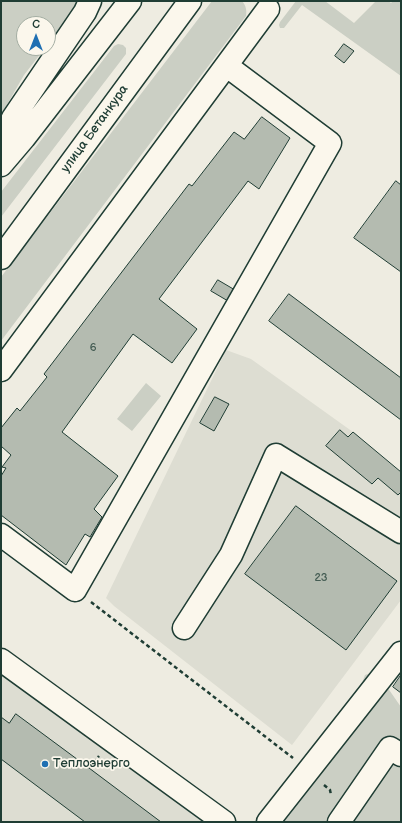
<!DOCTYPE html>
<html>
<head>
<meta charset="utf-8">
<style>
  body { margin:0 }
  #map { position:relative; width:402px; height:823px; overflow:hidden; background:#eeece1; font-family:"Balsamiq Sans",sans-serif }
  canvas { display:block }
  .frame { position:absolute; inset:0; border:2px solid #1f3d34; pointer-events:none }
  .north { position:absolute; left:16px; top:16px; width:40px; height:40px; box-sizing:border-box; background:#fbf7ec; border:1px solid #a3ada2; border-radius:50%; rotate:0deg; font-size:11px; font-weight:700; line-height:16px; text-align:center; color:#1f3d34 }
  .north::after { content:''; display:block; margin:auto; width:14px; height:18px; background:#1f6fb2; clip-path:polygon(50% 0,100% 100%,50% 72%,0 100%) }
</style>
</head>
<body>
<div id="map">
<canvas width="402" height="823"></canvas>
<div class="frame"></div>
<div class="north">С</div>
</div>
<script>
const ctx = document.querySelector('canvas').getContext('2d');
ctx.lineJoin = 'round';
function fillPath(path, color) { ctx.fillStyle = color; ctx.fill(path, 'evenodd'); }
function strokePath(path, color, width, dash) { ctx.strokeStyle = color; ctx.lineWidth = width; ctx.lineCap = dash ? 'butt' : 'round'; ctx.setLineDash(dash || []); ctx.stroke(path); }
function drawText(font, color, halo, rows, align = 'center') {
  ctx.font = font + ' "Balsamiq Sans",sans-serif'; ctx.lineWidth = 3.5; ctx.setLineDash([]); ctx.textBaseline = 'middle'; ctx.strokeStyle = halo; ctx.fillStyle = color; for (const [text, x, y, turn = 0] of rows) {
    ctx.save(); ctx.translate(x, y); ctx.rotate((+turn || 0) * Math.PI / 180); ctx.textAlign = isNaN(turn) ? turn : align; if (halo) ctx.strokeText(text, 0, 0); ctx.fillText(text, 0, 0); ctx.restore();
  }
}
const built = new Path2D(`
  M226 350 251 359 353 432 401 472V600L292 745 114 606 106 598Z
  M1 666 208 822H1Z`);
const green = new Path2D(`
  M1 1H79L77 6 48 44V24H24V48H45L24 75 1 115Z
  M212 1H242C246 6 247 10 246 16L1 341V277Z
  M296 1H325L354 23 376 1H388L391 3 393 1H401V76L302 5 284 28H280L279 25 280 22Z
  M118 44 123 45 126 48V54L1 217V192L114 46Z
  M146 383 161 396 132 431 117 419Z
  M376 671 401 707V822H282L353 706 365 675Z`);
const building = new Path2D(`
  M344 44 354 51 344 63 335 56Z
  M262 117 290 138 259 189 248 181 159 299 197 329 172 363 133 334 62 432 118 476 94 509 102 517 90 537 85 534 66 565 1 515V476L6 468 2 467 11 455 1 446V428L17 408 20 411 47 377 44 374 189 184 192 186 234 132 244 139Z
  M396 181 401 185V272L354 238Z
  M218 280 235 290 228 301 211 291Z
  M289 294 401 378V420L269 321Z
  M215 397 229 404 214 431 200 423Z
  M340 430 348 437 353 432 401 472V492L398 495 378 478 372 484 326 446Z
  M296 506 397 581 346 650 245 574Z
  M401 675V693L393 687Z
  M16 714 89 768 161 822H85L1 759V717L9 723Z`);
const path = new Path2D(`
  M91 602 293 758
  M89 768 99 756
  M324 785 330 790 331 795`);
const minor = new Path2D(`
  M1 370 268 9
  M1 535 75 590 330 143 227 66
  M184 628 231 555 276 455 401 532
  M1 660 224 822
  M268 822 401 653
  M339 822 390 748 401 755`);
const major = new Path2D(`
  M1 142 13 118 85 12 90 1
  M1 165 24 138 130 1
  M1 258 190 1`);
const markers = [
  [45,764,4,"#1f6fb2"]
];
const numberNames = [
  ["6",93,348],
  ["23",321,578]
];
const streetNames = [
  ["улица Бетанкура",95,129,-54]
];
const poiNames = [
  ["Теплоэнерго",53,764]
];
fillPath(built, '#ddddd2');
fillPath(green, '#cbcfc4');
fillPath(building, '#b4bbb0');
strokePath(building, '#1f3d34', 1);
strokePath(minor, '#1f3d34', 25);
strokePath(major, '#1f3d34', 25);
strokePath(path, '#1f3d34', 2.5, [4, 3]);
strokePath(minor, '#fbf7ec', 22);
strokePath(major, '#fbf7ec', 22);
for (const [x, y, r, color] of markers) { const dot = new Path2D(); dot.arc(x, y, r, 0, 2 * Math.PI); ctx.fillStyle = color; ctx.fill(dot); strokePath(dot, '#fbf7ec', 1.5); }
drawText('11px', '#445c53', null, numberNames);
drawText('13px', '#1f3d34', '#fbf7ec', streetNames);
drawText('13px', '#1f3d34', '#fbf7ec', poiNames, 'left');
</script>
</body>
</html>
